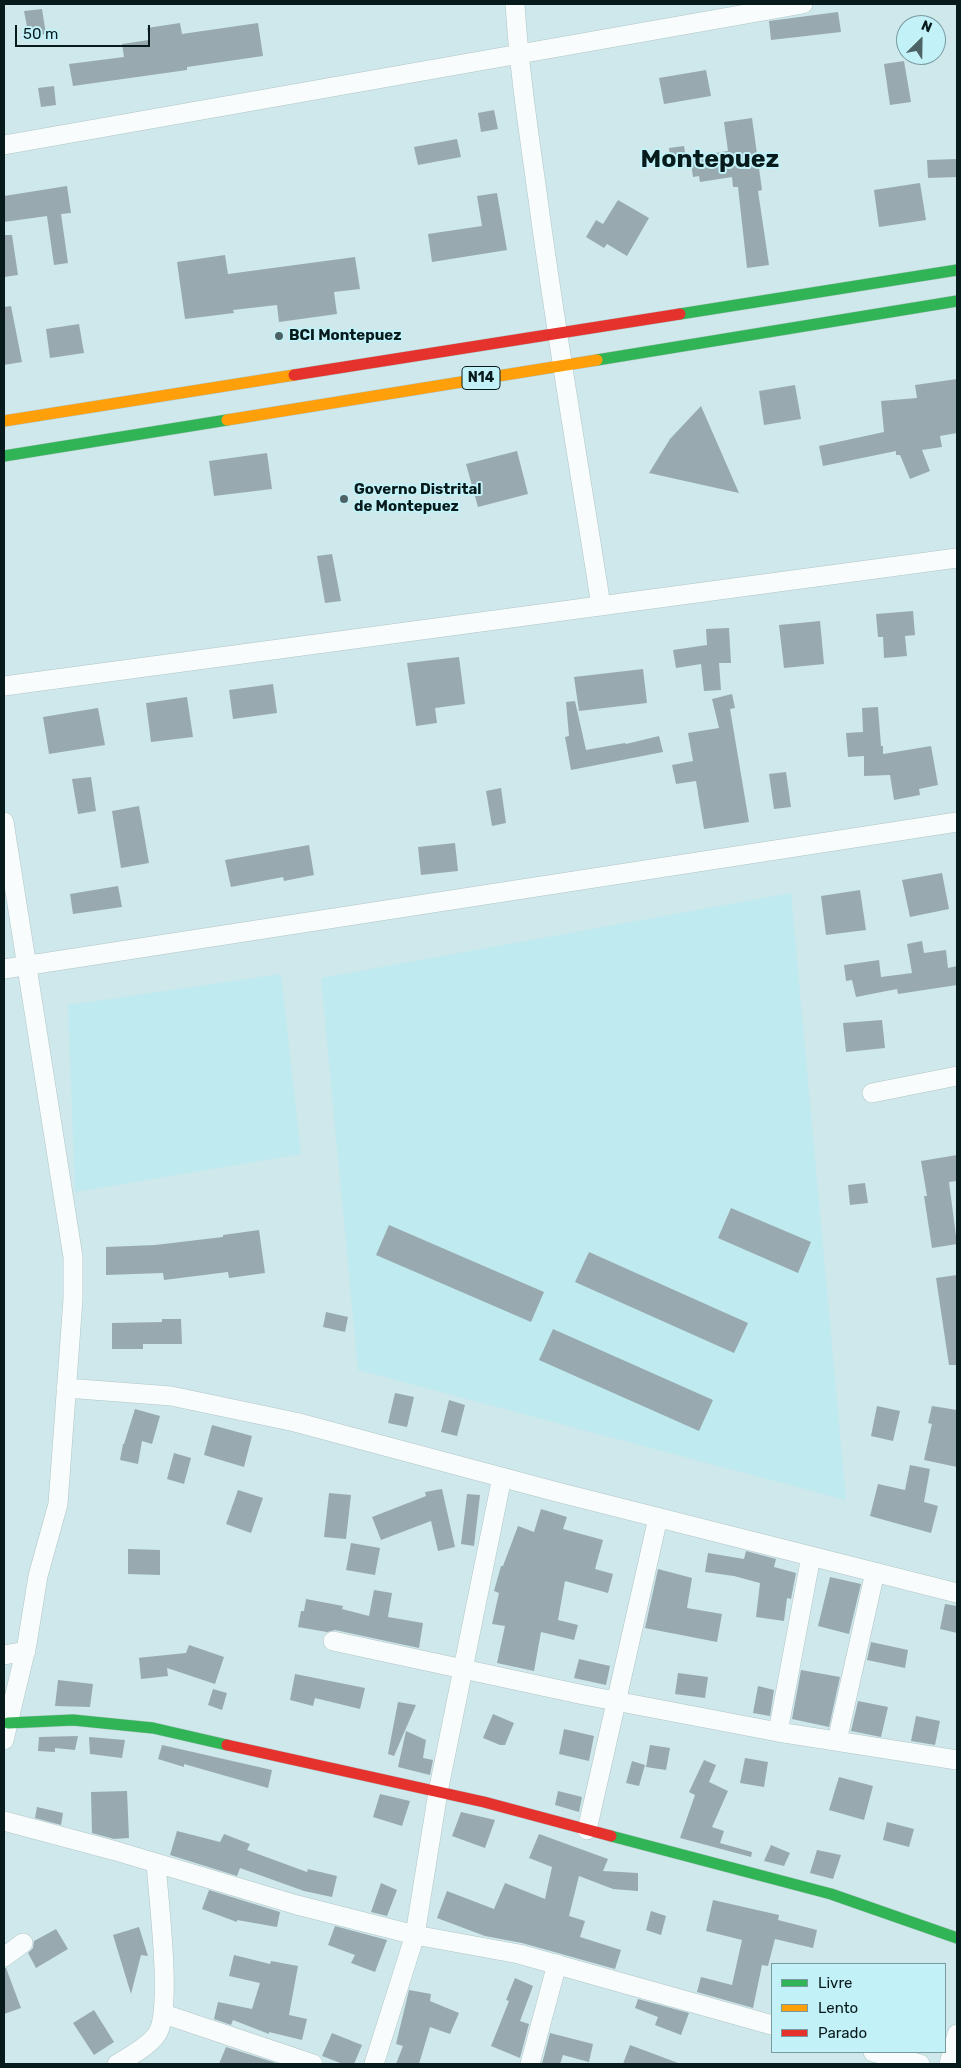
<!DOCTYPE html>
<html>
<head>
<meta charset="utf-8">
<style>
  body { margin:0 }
  #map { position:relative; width:961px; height:2068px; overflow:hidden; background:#cee8eb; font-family:Rubik,sans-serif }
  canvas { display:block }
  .frame { position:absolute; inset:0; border:5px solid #071a1c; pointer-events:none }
  .legend { position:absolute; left:771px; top:1963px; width:175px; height:90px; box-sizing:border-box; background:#c2f1f7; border:1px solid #779b9f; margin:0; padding:6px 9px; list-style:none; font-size:15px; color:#071a1c }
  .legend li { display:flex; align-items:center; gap:10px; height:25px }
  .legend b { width:25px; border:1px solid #779b9f }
  .north { position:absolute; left:896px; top:15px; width:50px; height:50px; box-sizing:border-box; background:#c2f1f7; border:1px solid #779b9f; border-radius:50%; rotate:23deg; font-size:14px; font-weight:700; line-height:20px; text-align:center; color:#071a1c }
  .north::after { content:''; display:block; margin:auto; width:18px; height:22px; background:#4d6264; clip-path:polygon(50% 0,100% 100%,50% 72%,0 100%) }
  .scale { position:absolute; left:15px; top:25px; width:135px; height:22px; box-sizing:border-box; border:2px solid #071a1c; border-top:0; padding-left:6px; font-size:15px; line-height:18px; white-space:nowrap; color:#071a1c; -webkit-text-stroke:4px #c2f1f7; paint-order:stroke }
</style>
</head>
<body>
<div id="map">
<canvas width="961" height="2068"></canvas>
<div class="frame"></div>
<ul class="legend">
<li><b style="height:6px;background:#30b455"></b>Livre</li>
<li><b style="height:6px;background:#ff9f0a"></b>Lento</li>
<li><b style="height:6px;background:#e5322d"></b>Parado</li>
</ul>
<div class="north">N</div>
<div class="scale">50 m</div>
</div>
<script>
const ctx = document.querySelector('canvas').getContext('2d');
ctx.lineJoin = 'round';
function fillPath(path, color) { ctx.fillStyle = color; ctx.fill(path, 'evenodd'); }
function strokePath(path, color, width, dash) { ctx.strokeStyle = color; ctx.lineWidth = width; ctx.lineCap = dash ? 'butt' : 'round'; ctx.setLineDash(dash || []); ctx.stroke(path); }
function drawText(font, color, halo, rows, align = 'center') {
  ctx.font = font + ' Rubik,sans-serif'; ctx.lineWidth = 4; ctx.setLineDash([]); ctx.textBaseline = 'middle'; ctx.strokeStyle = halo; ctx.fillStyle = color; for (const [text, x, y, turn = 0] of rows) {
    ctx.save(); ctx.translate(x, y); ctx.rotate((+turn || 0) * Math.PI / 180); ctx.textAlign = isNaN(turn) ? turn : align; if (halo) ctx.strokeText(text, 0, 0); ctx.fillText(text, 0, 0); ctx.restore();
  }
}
const built = new Path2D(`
  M791 893 846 1500 358 1370 321 978Z
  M281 974 301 1154 75 1192 68 1005Z`);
const building = new Path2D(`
  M42 9 46 34 29 37 24 11Z
  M838 12 841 32 771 40 769 21Z
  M180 23 182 34 258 23 263 56 187 67V70L73 86 69 64 124 57 122 44 149 40 147 28Z
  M904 61 911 102 890 105 884 64Z
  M706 70 711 96 664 104 659 78Z
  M54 86 56 105 41 107 38 88Z
  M494 110 498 129 481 132 478 113Z
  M752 118 762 190 758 191 769 265 747 268 738 187H733L732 177 700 182 699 176 693 177 690 157 728 151 724 122Z
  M457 139 461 157 418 165 414 147Z
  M684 146 687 165 671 167 669 148Z
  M957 159V177L928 178 927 160Z
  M920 183 926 220 879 227 874 190Z
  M67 186 71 213 61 214 68 263 54 265 47 216 4 222V196Z
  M497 193 507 250 432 262 428 234 482 226 477 196Z
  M618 200 649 218 627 256 607 244 604 248 586 237 596 220 603 224Z
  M4 235H12L18 275 4 277Z
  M225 255 228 274 355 257 360 289 334 292 337 314 279 322 277 305 233 310 234 313 185 319 177 262Z
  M11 306 22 362 4 365V307Z
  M79 324 84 353 50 358 46 329Z
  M957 379V433L940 436 942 447 922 450 930 471 910 479 900 455H896V451L823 466 819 446 884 432 881 401 917 398 915 385Z
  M795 385 801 419 764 425 759 391Z
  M701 406 739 493 649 473 670 439Z
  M517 451 528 494 478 507 466 464Z
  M267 453 272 489 214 496 209 461Z
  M332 554 341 601 325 603 317 556Z
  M913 611 915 635 905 636 907 656 884 658 883 637H878L876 614Z
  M820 621 824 664 784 668 779 625Z
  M729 628 731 663H719L721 690 704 691 701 664 676 668 673 650 707 645 706 629Z
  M459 657 465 704 435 708 437 723 416 726 407 663Z
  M643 669 647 703 579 711 574 677Z
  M273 684 277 713 233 719 229 690Z
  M732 694 735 708 730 709 749 822 704 829 696 781 676 784 672 765 693 761 688 733 719 728 712 699Z
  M187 697 193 737 151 742 146 703Z
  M575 701 586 750 625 743 626 744 659 736 663 752 571 770 565 737 569 736 566 702Z
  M878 707 881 746H883V754L931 746 938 785 919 789 920 795 894 800 890 775 864 776V756L848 757 846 733 863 732 862 708Z
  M98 708 105 745 49 754 43 717Z
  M786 772 791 807 774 809 769 774Z
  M91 777 96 811 78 814 72 779Z
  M501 788 506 823 492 826 486 791Z
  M139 806 149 863 121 868 112 811Z
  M455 843 458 871 421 875 418 847Z
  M309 845 314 875 284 881 283 877 231 887 225 860Z
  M942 873 949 909 910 917 902 880Z
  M118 886 122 907 73 914 70 894Z
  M860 890 866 930 826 935 821 896Z
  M922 941 924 953 946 950 948 968 957 966V985L898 994 897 989 856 997 852 980 846 981 844 965 879 960 881 977 912 973 907 944Z
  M882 1020 885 1048 846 1052 843 1023Z
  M957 1155V1181L949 1182 957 1244 932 1248 924 1196H927L921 1161Z
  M865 1183 868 1203 850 1205 848 1185Z
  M731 1208 811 1242 798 1273 718 1238Z
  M389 1225 544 1292 531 1322 376 1255Z
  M259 1230 265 1273 229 1278 228 1272 164 1280 163 1273 106 1275V1247L155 1245 223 1237V1235Z
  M589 1252 748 1323 734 1353 575 1282Z
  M957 1275V1365H949L936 1278Z
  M326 1312 348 1317 345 1332 323 1327Z
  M162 1319H181L182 1344H143V1349H112V1323L162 1322Z
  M553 1329 713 1400 699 1431 539 1360Z
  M395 1393 414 1397 407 1427 388 1423Z
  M449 1400 465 1405 457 1436 441 1432Z
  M877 1406 900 1411 893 1441 871 1436Z
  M932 1406 957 1410V1467L924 1460 932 1424 928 1423Z
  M135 1409 160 1416 152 1444 142 1441 138 1464 120 1460 123 1444H124Z
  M212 1425 252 1436 244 1467 204 1455Z
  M174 1453 191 1458 184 1484 167 1479Z
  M910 1465 930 1469 924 1502 938 1506 931 1533 870 1516 878 1484 905 1490Z
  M442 1489 455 1547 438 1551 431 1521 381 1540 372 1517 426 1496 425 1492Z
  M238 1490 263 1498 251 1533 226 1524Z
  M329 1493 351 1495 346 1539 324 1537Z
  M467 1494 480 1495 474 1546 461 1544Z
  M541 1509 567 1517 563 1529 603 1540 595 1569 613 1574 608 1593 565 1581 558 1620 578 1625 574 1640 541 1632 534 1671 497 1663 505 1626 492 1624 499 1593 494 1591 501 1566H503L518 1526 534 1532Z
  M351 1543 380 1548 375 1575 346 1570Z
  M128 1549 160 1550V1575L128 1574Z
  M746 1551 776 1559 774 1567 796 1573 791 1599 787 1598 784 1621 756 1617 760 1583 734 1576 705 1572 708 1553 744 1559Z
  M658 1569 692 1578 687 1608 722 1614 717 1642 645 1628Z
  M830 1577 861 1584 849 1634 818 1626Z
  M374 1590 392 1593 388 1617 423 1623 419 1648 335 1630 327 1632 298 1627 301 1611H304L306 1599 343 1606 342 1609 369 1616Z
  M945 1604 957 1606V1633L940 1629Z
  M871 1642 908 1650 905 1668 867 1660Z
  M189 1645 224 1657 215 1684 167 1668 168 1676 141 1679 139 1658H137L186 1653Z
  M579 1659 610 1666 606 1685 574 1678Z
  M801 1670 840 1677 829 1727 792 1719Z
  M678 1673 708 1677 705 1698 675 1694Z
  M295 1674 365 1688 360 1709 315 1698 313 1706 290 1700Z
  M58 1680 93 1684 90 1707 55 1706Z
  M758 1686 774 1690 770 1716 753 1713Z
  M213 1689 227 1693 222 1710 208 1705Z
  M858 1701 888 1707 881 1737 851 1731Z
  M398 1702 416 1705 394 1756 388 1754Z
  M493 1714 514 1723 505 1745H500L483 1738Z
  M916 1716 940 1721 935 1745 911 1741Z
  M564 1729 594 1736 589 1761 559 1754Z
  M406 1731 426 1740 423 1758 433 1760 430 1775 398 1767Z
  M78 1736 75 1750 55 1748V1752L38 1751 39 1737Z
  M89 1737 125 1740 122 1758 90 1754Z
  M162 1745 272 1770 268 1788 184 1764V1767L158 1759Z
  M650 1745 670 1748 666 1770 646 1767Z
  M745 1758 768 1762 764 1787 740 1783Z
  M704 1760 716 1765 709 1782 728 1791 712 1827 724 1831 720 1843 752 1852 751 1857 680 1838 695 1795 689 1792Z
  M632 1761 645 1765 639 1786 626 1783Z
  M839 1777 873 1786 864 1820 829 1810Z
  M127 1791 129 1838 114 1839 92 1833 91 1792Z
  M558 1791 582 1797 579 1812 555 1805Z
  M380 1794 410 1801 402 1826 373 1817Z
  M37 1807 63 1813 61 1825 35 1818Z
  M461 1812 495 1820 485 1848 452 1836Z
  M887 1822 914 1829 909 1847 883 1840Z
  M177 1831 220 1842 224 1834 250 1844 247 1850 307 1872 308 1869 337 1876 332 1897 304 1891 240 1868 237 1876 170 1855Z
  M539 1834 608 1859 603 1871 638 1873V1891L613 1889 579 1876 569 1916 585 1921 580 1937 621 1950 615 1969 522 1943 485 1936 437 1918 447 1891 494 1909 505 1883 545 1899 552 1867 529 1858Z
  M771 1845 790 1853 784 1866 764 1861Z
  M817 1850 841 1855 833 1879 810 1873Z
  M381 1883 397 1890 387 1916 371 1912Z
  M209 1890 280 1912 277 1927 237 1920V1922L202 1909Z
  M713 1900 779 1915 778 1920 817 1930 813 1948 775 1939 768 1966 762 1965 753 2008 697 1992 701 1977 732 1985 742 1940 706 1931Z
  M651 1911 666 1916 661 1935 646 1930Z
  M335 1926 387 1940 375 1972 351 1963 355 1955 328 1945Z
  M139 1927 148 1956 141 1955 131 1994 113 1935Z
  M56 1929 68 1949 36 1968 28 1953 33 1948 34 1941Z
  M234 1955 270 1964 271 1961 298 1966 289 2015 307 2019 302 2040 269 2032V2034L233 2020 231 2025 214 2019 218 2002 252 2009 260 1983 229 1976Z
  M4 1968H6L21 2008 4 2014Z
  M515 1978 533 1986 520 2021 529 2024 520 2058 491 2046 509 2001 506 2000Z
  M409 1990 431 1994 430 2001 459 2013 450 2034 430 2027 419 2064H396L403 2046 396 2044Z
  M638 1999 689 2013 681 2035 655 2025 658 2017 635 2008Z
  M94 2010 114 2042 94 2055 73 2023Z
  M332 2033 362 2045 354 2064H343L322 2056Z
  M550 2033 593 2044 589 2062 563 2055 560 2064H542Z
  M630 2045 678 2063 677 2064H623Z
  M226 2047 276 2063 278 2064H219Z`);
const street = new Path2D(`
  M515 4C519 69 529 134 538 199 556 335 580 470 601 606
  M4 145 803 4
  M4 686 957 558
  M4 822 73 1257V1299L58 1504 38 1576 27 1644 4 1740
  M4 969 957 822
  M872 1093 957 1076
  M66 1388 171 1396 295 1422 557 1492 957 1593
  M333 1641 584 1695 778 1732 957 1760
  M4 1655 26 1651
  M778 1732 811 1556
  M837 1741 875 1572
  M4 1821 116 1851 297 1905 415 1935 519 1954 772 2025
  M587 1830 658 1518
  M4 1957 23 1943
  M164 2014 313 2064
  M873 2052 920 2064
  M117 2064C129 2057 149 2046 157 2034 173 2011 158 1896 156 1863
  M374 2064 415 1935 438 1792 502 1477
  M530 2064 557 1964
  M949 2064 957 2034`);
const fast = new Path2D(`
  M680 314 957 270
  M597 360 957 301
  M4 456 227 420
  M8 1723 73 1720 153 1728 227 1745
  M611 1836 831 1894 957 1938`);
const slow = new Path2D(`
  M227 420 597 360
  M4 421 294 375`);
const jam = new Path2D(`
  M294 375 680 314
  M227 1745 484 1802 611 1836`);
const markers = [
  [279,336,5,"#4d6264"],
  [344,499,5,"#4d6264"]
];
const shields = [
  [481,378,38]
];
const shieldNames = [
  ["N14",481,378]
];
const poiNames = [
  ["BCI Montepuez",289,336],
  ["Governo Distrital",354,490],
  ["de Montepuez",354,507]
];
const townNames = [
  ["Montepuez",710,160]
];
fillPath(built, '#bfeaef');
fillPath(building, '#98aaaf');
strokePath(street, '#b1c5c7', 20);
strokePath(fast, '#b1c5c7', 12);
strokePath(slow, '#b1c5c7', 12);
strokePath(jam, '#b1c5c7', 12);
strokePath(street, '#f8fcfc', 19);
strokePath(fast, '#30b455', 11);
strokePath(slow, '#ff9f0a', 11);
strokePath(jam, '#e5322d', 11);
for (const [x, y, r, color] of markers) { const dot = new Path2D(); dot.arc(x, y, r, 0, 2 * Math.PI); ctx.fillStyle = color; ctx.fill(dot); strokePath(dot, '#c2f1f7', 2); }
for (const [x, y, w] of shields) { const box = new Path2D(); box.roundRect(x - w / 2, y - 11.5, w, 23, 4); ctx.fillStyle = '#c2f1f7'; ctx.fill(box); strokePath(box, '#071a1c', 1); }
drawText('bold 14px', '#071a1c', null, shieldNames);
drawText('bold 15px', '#071a1c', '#c2f1f7', poiNames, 'left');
drawText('bold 25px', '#071a1c', '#c2f1f7', townNames);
</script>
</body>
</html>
